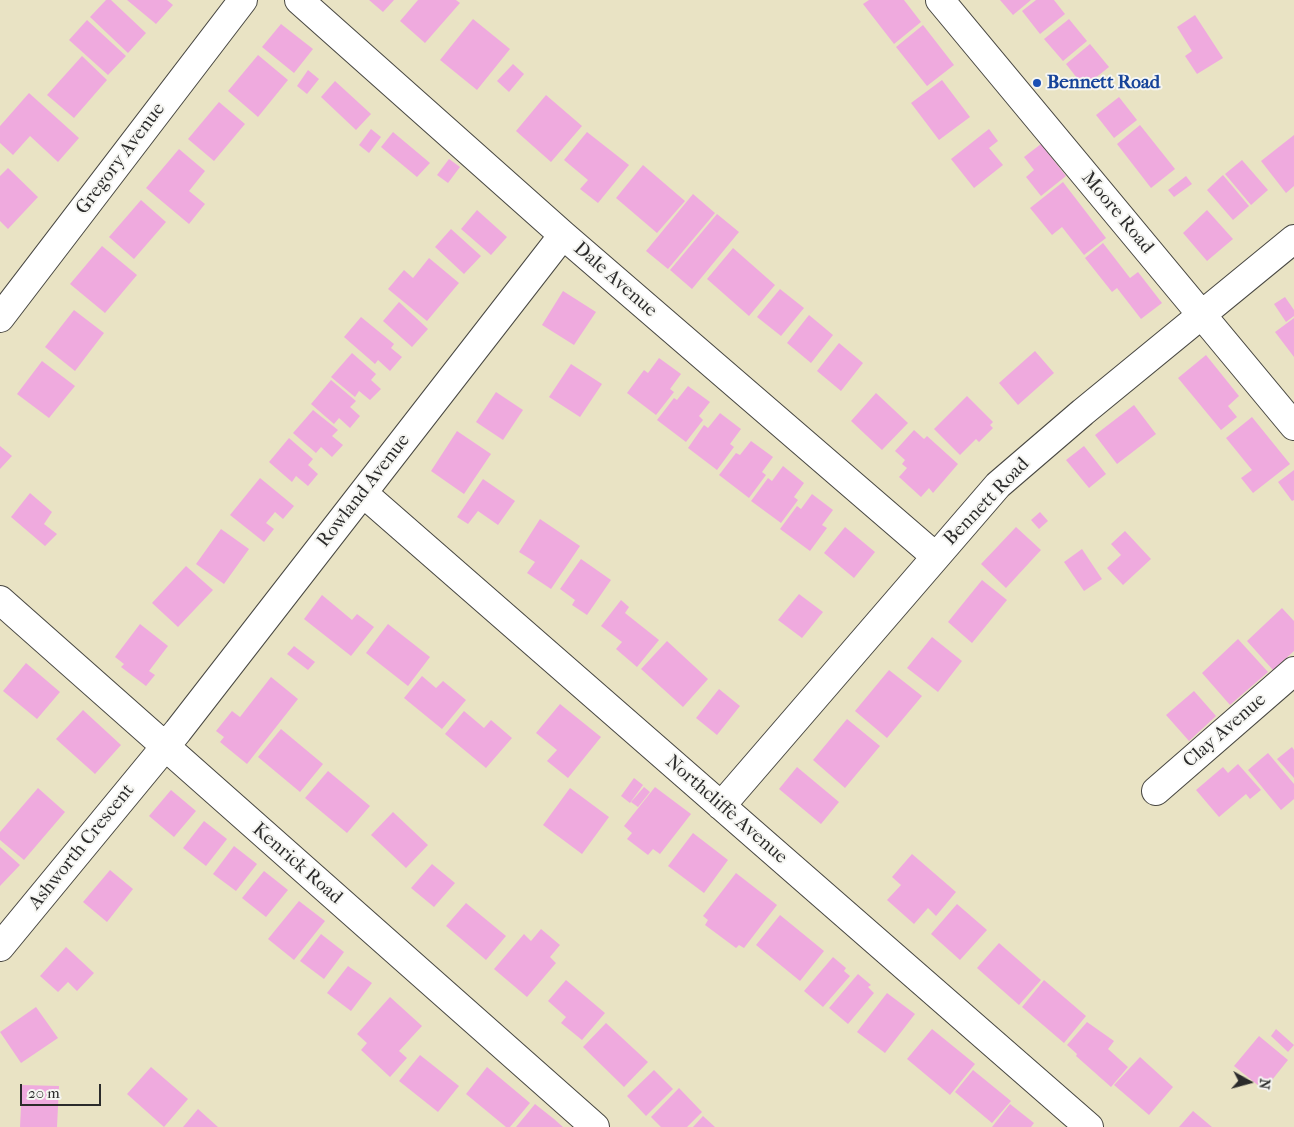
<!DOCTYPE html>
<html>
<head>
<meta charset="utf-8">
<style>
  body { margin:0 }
  #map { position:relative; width:1294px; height:1127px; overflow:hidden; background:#e9e3c4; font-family:"IM FELL French Canon",serif }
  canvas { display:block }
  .north { position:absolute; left:1224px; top:1057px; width:50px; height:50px; -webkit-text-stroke:4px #f6f6f2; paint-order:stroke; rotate:97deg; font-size:14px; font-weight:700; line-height:20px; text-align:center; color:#2b2b2b }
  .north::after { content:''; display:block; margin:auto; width:18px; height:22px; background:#2b2b2b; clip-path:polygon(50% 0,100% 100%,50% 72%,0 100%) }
  .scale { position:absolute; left:20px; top:1084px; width:81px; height:22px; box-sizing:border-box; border:2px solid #2b2b2b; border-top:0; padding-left:6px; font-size:15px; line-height:18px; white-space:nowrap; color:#2b2b2b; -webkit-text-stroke:4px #f6f6f2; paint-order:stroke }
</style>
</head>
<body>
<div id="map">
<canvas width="1294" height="1127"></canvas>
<div class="north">N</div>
<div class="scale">20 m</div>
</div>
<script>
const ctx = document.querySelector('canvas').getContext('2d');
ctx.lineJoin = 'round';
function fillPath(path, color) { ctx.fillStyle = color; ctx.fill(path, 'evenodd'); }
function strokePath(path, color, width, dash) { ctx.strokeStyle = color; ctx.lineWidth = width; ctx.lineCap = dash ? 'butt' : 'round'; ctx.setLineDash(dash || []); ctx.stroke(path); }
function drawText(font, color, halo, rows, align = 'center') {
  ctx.font = font + ' "IM FELL French Canon",serif'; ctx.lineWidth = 4; ctx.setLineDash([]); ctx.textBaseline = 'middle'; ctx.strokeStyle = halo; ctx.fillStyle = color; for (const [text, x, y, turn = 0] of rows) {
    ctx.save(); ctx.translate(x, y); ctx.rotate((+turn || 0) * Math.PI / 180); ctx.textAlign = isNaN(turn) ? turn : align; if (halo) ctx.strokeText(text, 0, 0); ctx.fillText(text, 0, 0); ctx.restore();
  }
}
const building = new Path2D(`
  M106 0H111L146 33 128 53 90 17Z
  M127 0H167L173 5 156 24Z
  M369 0H394L383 12Z
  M418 0H456L460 3 425 43 400 21Z
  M869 0H904L921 22 894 44 863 4Z
  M1000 0H1031L1013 15Z
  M1036 0H1054L1065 14 1040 34 1022 11Z
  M1195 15 1223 58 1197 74 1185 56 1192 51 1177 27Z
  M473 19 510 49 477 90 440 60Z
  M1069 19 1087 41 1063 61 1044 39Z
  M87 20 126 56 108 75 69 40Z
  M281 24 313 49 294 73 262 47Z
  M923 25 954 65 927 86 896 47Z
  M1090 44 1109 67 1084 87 1066 64Z
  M258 55 288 80 258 117 228 91Z
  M82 56 107 80 74 118 47 95Z
  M513 64 524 74 509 92 497 81Z
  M308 70 319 79 307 94 297 86Z
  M942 80 970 117 939 140 911 103Z
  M335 81 371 114 356 130 321 97Z
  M29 93 79 138 58 162 30 136 13 155 0 143V126Z
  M546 95 582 126 551 162 516 131Z
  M1119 97 1137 120 1114 138 1096 115Z
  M219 102 245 124 214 161 188 139Z
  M1140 125 1175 169 1151 188 1117 144Z
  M371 129 381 137 369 153 359 145Z
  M989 129 998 141 989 148 1003 165 974 188 951 159Z
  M393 132 430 163 417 177 381 147Z
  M587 132 629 165 598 203 580 189 588 180 564 160Z
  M1294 135V186L1286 193 1261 161Z
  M1041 144 1066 176 1041 196 1026 177 1034 170 1024 157Z
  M179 149 205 171 189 191 205 204 189 224 146 188Z
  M449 159 460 167 448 183 437 175Z
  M1242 160 1268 190 1251 205 1225 174Z
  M643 165 685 201 657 233 616 198Z
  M8 168 38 197 8 229 0 221V176Z
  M1223 175 1249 206 1233 220 1207 190Z
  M1186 176 1192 184 1174 197 1168 190Z
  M1063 182 1106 238 1084 255 1062 227 1052 235 1030 208Z
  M693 194 715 213 668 269 646 251Z
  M141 200 166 222 134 259 109 237Z
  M477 210 507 237 491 255 461 229Z
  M1207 210 1233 239 1207 261 1183 233Z
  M717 214 739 232 692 289 670 270Z
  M451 229 481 256 464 274 435 247Z
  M1103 243 1130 278 1138 272 1162 303 1141 319 1117 288 1112 292 1085 258Z
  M102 246 137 275 105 313 70 284Z
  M733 248 775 285 749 316 707 279Z
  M429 258 459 283 427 321 388 289 404 270 413 278Z
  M780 289 804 308 781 336 757 317Z
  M563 291 596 312 574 345 542 325Z
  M1285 297 1294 310V316L1286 322 1274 304Z
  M399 302 428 329 412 347 383 321Z
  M74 310 104 333 75 371 45 347Z
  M809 315 833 335 811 363 787 343Z
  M361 317 394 344 391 348 402 357 390 371 378 360 375 364 344 337Z
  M1294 318V357L1275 332Z
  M839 343 863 363 841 391 817 371Z
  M1035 351 1054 373 1018 405 999 383Z
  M352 353 376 374 371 380 381 389 370 400 359 391 355 397 331 377Z
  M1206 355 1239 396 1228 406 1237 417 1221 430 1178 378Z
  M659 358 681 374 670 389 674 392 656 415 627 393 644 370 648 373Z
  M42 361 75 386 49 418 17 394Z
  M571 364 602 384 580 417 549 397Z
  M331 380 356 401 350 407 360 416 350 428 339 418 334 424 311 404Z
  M688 386 710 402 699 416 703 420 686 442 657 420 674 398 677 400Z
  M496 392 523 410 503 440 476 422Z
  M876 393 908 423 882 450 851 421Z
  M967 396 993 422 990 425 993 428 979 442 976 439 960 455 934 429Z
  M1134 405 1156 434 1117 464 1095 435Z
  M313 410 338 430 332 436 343 445 332 457 321 447 316 453 293 433Z
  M720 413 741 429 730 444 734 447 717 470 688 448 704 425 708 428Z
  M1252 417 1290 464 1253 493 1241 478 1252 470 1226 438Z
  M914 430 924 439 927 436 958 464 933 493 929 488 921 497 899 477 907 468 902 464 905 460 895 451Z
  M457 431 491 454 464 494 431 471Z
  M289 438 313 459 308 465 318 474 308 486 296 476 292 482 269 462Z
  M751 441 773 457 762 472 766 475 749 498 719 475 736 453 740 455Z
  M0 446 12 456 0 469Z
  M1084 446 1106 474 1089 488 1066 460Z
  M783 466 804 483 794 497 798 500 781 523 751 501 768 478 772 481Z
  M1294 470V500L1292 501 1278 482Z
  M260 478 294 506 283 519 275 512 266 523 274 529 264 542 230 515Z
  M483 479 515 501 498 525 478 511 468 524 457 517Z
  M30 493 52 512 44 524 57 534 45 546 11 517Z
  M812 494 833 510 822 525 827 528 810 551 780 529 797 506 801 509Z
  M1040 512 1048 521 1039 529 1031 520Z
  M540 519 580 546 551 589 527 573 535 562 519 552Z
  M845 527 875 552 854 578 824 553Z
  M1016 527 1041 550 1006 588 981 564Z
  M221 529 249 549 224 584 196 564Z
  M1125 531 1151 559 1123 585 1107 568 1121 555 1111 544Z
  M1082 549 1102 579 1084 591 1064 562Z
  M581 559 611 580 587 615 572 605 575 600 560 589Z
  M186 566 213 590 178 627 152 603Z
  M982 580 1007 600 972 643 948 622Z
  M799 594 823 612 802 638 778 620Z
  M322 595 352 620 357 614 374 627 351 656 304 619Z
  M621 600 629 607 625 613 659 640 637 667 616 649 622 642 601 626Z
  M1282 608 1294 621V651L1273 670 1247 641Z
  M140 624 168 646 149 671 155 675 146 686 121 667 124 664 115 657Z
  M388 624 430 657 408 686 366 653Z
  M932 637 962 661 938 692 907 668Z
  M1238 639 1268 672 1230 705 1202 673Z
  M667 641 708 679 683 707 641 669Z
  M294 646 315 662 308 670 287 654Z
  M26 663 60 692 37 719 3 691Z
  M889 670 922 696 887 738 855 711Z
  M422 676 436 688 443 681 466 700 442 729 404 698Z
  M271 677 298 699 247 764 220 742 224 737 216 731 232 711 240 717Z
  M719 689 740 706 717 735 696 718Z
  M1194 691 1216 716 1189 741 1166 715Z
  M560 704 601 737 568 778 547 761 557 750 536 733Z
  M83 710 121 745 95 774 56 739Z
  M464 711 484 728 491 720 512 738 486 768 445 734Z
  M847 719 880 746 845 788 813 760Z
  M281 729 323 764 300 792 258 757Z
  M1292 747 1294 750V778L1277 759Z
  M1268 753 1294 784V799L1281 810 1248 770Z
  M1238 764 1261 790 1250 799 1246 794 1219 817 1196 790 1223 767 1228 773Z
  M797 767 839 802 821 824 779 789Z
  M328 771 370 806 347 833 305 798Z
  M634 778 643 785 630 803 621 796Z
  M644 787 650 792 638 807 631 802Z
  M655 787 691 814 660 854 653 849 648 855 627 839 632 833 624 826Z
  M38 788 65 812 24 860 0 840V832Z
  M570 788 609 817 582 854 543 825Z
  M171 790 196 811 174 837 149 816Z
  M393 812 428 845 406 868 371 835Z
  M204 821 227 839 206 866 183 848Z
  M693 833 728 860 704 893 668 866Z
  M234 846 257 864 236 891 213 874Z
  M0 847 20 865 0 886Z
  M912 854 956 892 936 916 928 908 914 924 887 900 901 885 892 877Z
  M432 864 455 883 434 907 411 888Z
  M110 870 133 889 107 922 83 902Z
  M264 871 288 890 266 917 242 898Z
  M736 873 777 905 744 948 739 945 736 948 705 925 708 920 703 916Z
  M299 901 325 921 294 960 268 939Z
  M466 903 506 936 486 960 446 926Z
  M957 904 987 930 960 960 931 934Z
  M780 915 824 951 800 981 756 945Z
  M541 929 560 945 550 957 556 963 527 997 494 969 524 934 531 941Z
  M321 934 344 952 324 979 300 961Z
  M999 943 1041 980 1019 1005 977 968Z
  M66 947 94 973 77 991 68 982 58 992 40 976Z
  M833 957 846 968 844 971 850 976 823 1007 804 991Z
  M348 966 372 983 351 1011 327 993Z
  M858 974 871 985 868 987 874 993 848 1024 829 1008Z
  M566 980 605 1013 582 1040 561 1023 566 1017 548 1001Z
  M1044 980 1086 1016 1064 1043 1022 1007Z
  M887 993 915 1014 885 1053 857 1032Z
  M390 997 422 1026 399 1051 407 1058 390 1077 361 1050 367 1043 357 1034Z
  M36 1007 58 1038 21 1063 0 1032Z
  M1087 1022 1114 1041 1108 1049 1128 1067 1111 1087 1076 1056 1077 1054 1067 1045Z
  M606 1023 648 1062 624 1087 583 1047Z
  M932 1029 975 1064 950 1095 907 1059Z
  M1276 1029 1294 1045 1288 1052 1271 1036Z
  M1259 1036 1288 1060 1264 1090 1234 1066Z
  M420 1055 459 1086 438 1112 399 1081Z
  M1140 1057 1173 1087 1149 1115 1114 1085Z
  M151 1067 188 1099 164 1127 127 1094Z
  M487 1067 530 1103 510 1127H506L466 1094Z
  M654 1070 673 1089 646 1116 627 1096Z
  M973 1070 1011 1101 992 1123 955 1092Z
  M22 1085 59 1086 57 1127H20Z
  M679 1088 702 1112 687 1127H661L651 1117Z
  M535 1104 554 1119 563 1127H516Z
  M1010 1104 1034 1123 1031 1127H992Z
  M198 1109 218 1127H183Z
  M1193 1111 1212 1127H1179Z
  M703 1116 715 1127H693Z`);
const minor = new Path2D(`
  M299 0 563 235 935 556
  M940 0 1294 426
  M0 318 243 0
  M363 493 1089 1127
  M0 600 595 1127
  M1156 791 1294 671
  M721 806 998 485 1083 412 1294 239
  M0 947 178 731 563 235`);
const markers = [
  [1037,83,5,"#1a4fb4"]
];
const transitNames = [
  ["Bennett Road",1047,83]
];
const streetNames = [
  ["Gregory Avenue",121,159,-53],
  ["Moore Road",1117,213,50],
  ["Dale Avenue",615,280,41],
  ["Rowland Avenue",364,491,-52],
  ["Bennett Road",987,502,-46],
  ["Clay Avenue",1225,731,-41],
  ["Northcliffe Avenue",726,810,41],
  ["Ashworth Crescent",82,847,-51],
  ["Kenrick Road",297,864,41]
];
fillPath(building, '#efaade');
strokePath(minor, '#484742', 30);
strokePath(minor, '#fff', 28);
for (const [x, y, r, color] of markers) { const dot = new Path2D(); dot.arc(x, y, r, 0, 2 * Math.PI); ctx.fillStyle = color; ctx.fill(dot); strokePath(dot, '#f6f6f2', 2); }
drawText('bold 19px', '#164399', '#f6f6f2', transitNames, 'left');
drawText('19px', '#2b2b2b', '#f6f6f2', streetNames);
</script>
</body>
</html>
